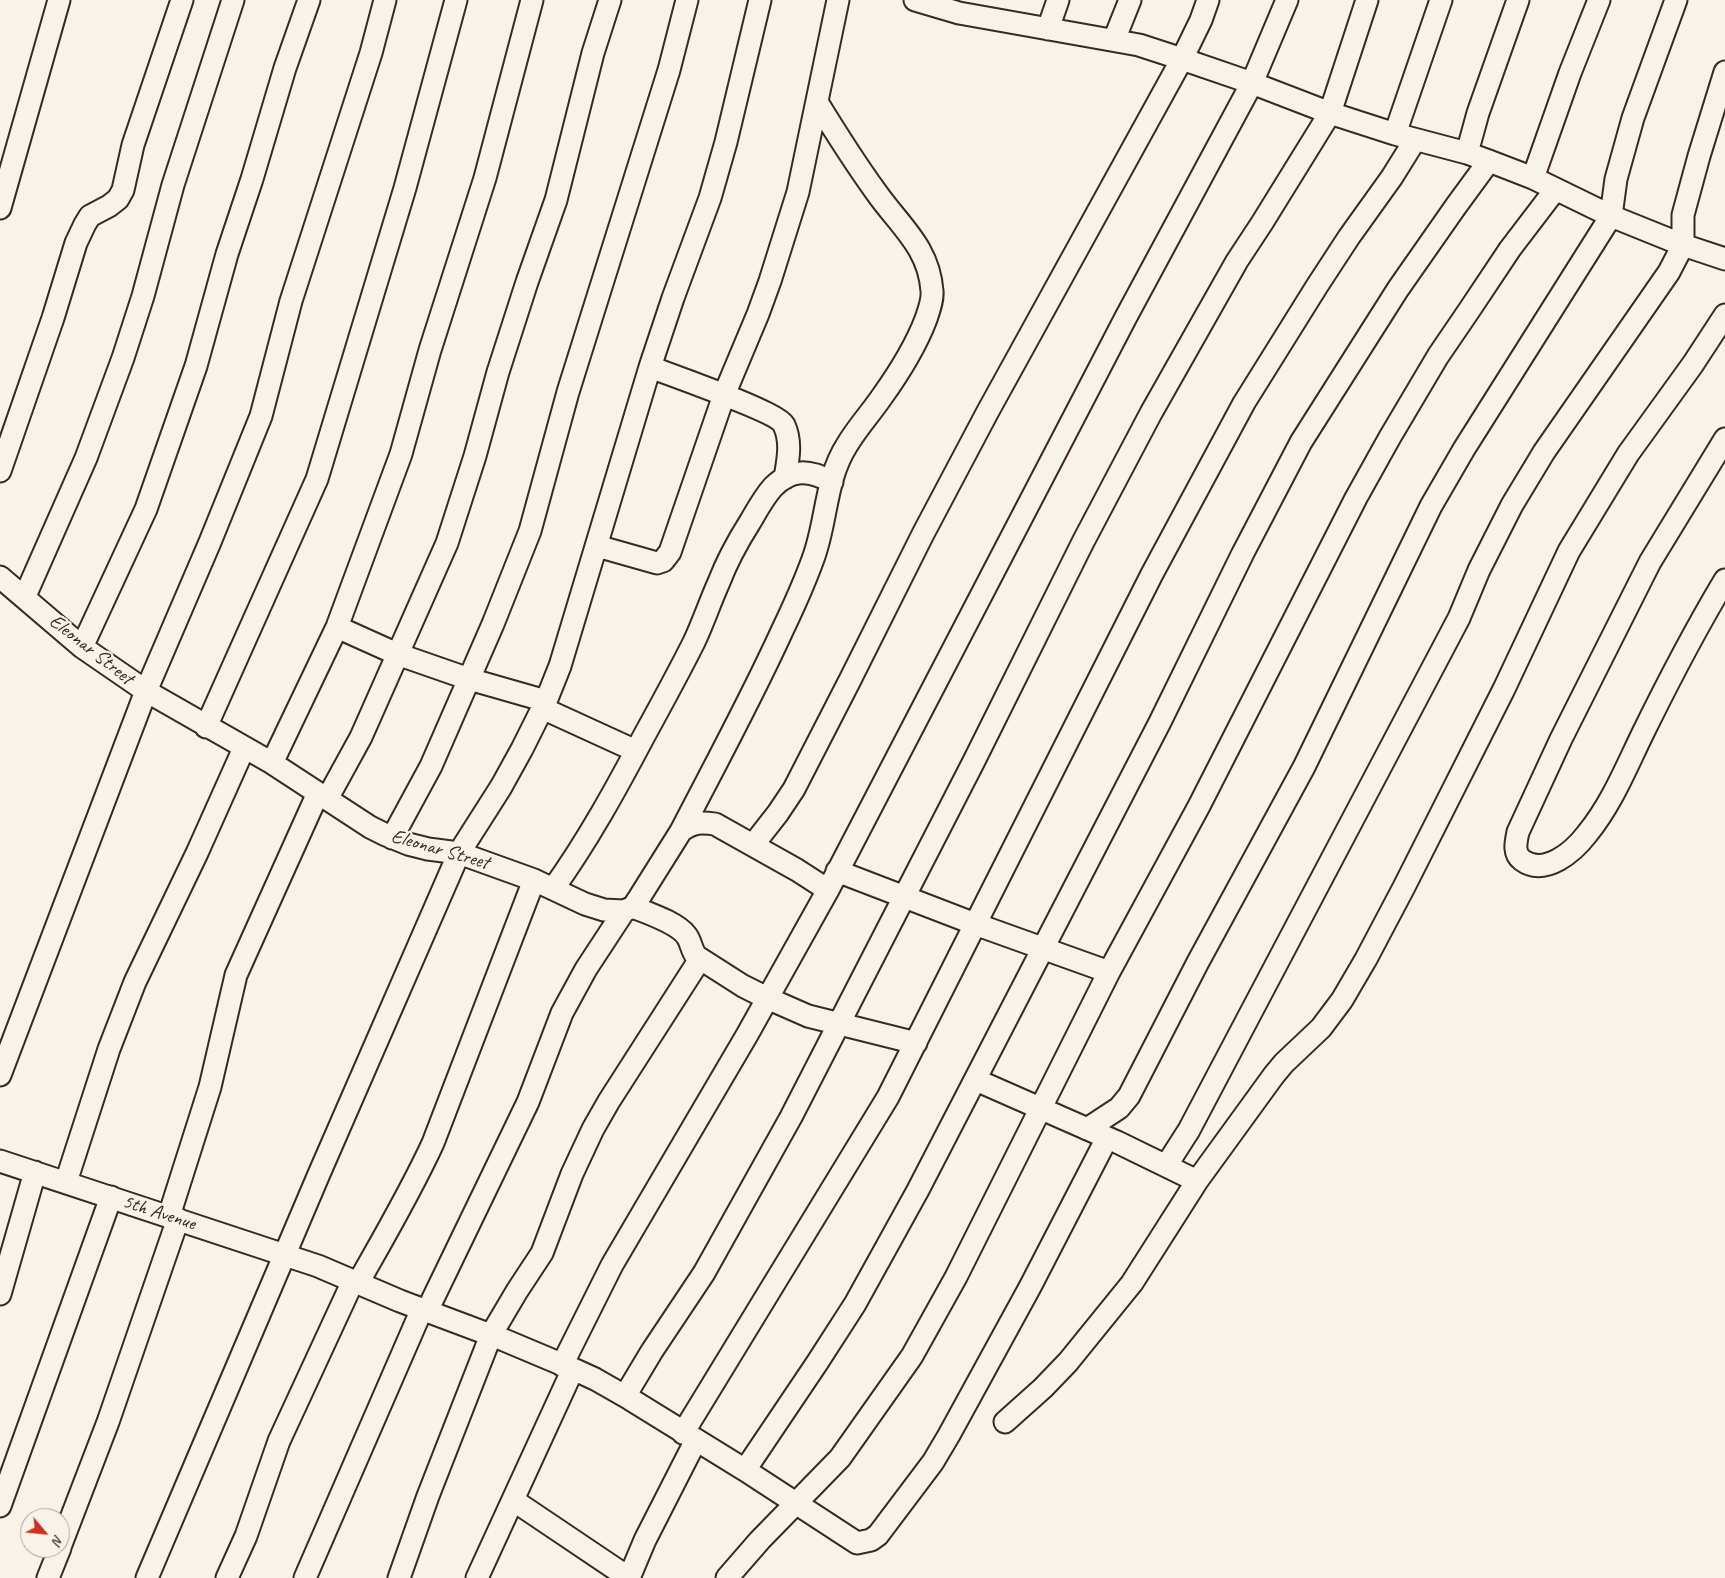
<!DOCTYPE html>
<html>
<head>
<meta charset="utf-8">
<style>
  body { margin:0 }
  #map { position:relative; width:1725px; height:1578px; overflow:hidden; background:#f7f3e8; font-family:Caveat,sans-serif }
  canvas { display:block }
  .north { position:absolute; left:20px; top:1508px; width:50px; height:50px; box-sizing:border-box; background:#f7f3e8; border:1px solid #aca397; border-radius:50%; rotate:118deg; font-size:14px; font-weight:700; line-height:20px; text-align:center; color:#3b2a1e }
  .north::after { content:''; display:block; margin:auto; width:18px; height:22px; background:#c8321e; clip-path:polygon(50% 0,100% 100%,50% 72%,0 100%) }
</style>
</head>
<body>
<div id="map">
<canvas width="1725" height="1578"></canvas>
<div class="north">N</div>
</div>
<script>
const ctx = document.querySelector('canvas').getContext('2d');
ctx.lineJoin = 'round';
function strokePath(path, color, width, dash) { ctx.strokeStyle = color; ctx.lineWidth = width; ctx.lineCap = dash ? 'butt' : 'round'; ctx.setLineDash(dash || []); ctx.stroke(path); }
function drawText(font, color, halo, rows, align = 'center') {
  ctx.font = font + ' Caveat,sans-serif'; ctx.lineWidth = 4.5; ctx.setLineDash([]); ctx.textBaseline = 'middle'; ctx.strokeStyle = halo; ctx.fillStyle = color; for (const [text, x, y, turn = 0] of rows) {
    ctx.save(); ctx.translate(x, y); ctx.rotate((+turn || 0) * Math.PI / 180); ctx.textAlign = isNaN(turn) ? turn : align; if (halo) ctx.strokeText(text, 0, 0); ctx.fillText(text, 0, 0); ctx.restore();
  }
}
const street = new Path2D(`
  M915 0 959 13 1139 45 1182 59 1252 83 1330 113 1395 134 1467 153 1489 161 1533 178 1611 216 1683 245 1725 259
  M1048 29 1058 0
  M1114 40 1130 0
  M1395 134 1441 0
  M1467 153 1478 113 1518 0
  M1533 178 1570 73 1599 0
  M0 208 59 0
  M650 367C671 375 777 412 784 425 792 442 788 460 785 478
  M1725 439 1650 562 1561 739 1518 832C1516 842 1513 853 1522 860 1545 877 1574 851 1587 834 1611 805 1626 768 1642 735 1668 682 1695 630 1725 580
  M0 471 53 318 76 243 85 224 90 216 109 206 118 199 123 190 133 145 182 0
  M597 546 657 563 663 561 670 552 724 395 758 314 770 281 798 192 838 0
  M0 577 82 647 146 691 272 763 370 827 386 835 408 844 428 849 459 853 534 880 585 904 604 910 624 911 633 907 639 898 681 831C693 822 701 822 715 824L797 870 828 890
  M25 596 86 458 123 358 143 296 173 185 233 0
  M337 627 397 654 469 679 546 701
  M82 647 146 509 196 366 227 254 252 179 285 68 309 0
  M542 708 636 751
  M206 727 317 479 405 188 456 0
  M272 763 337 627 401 454 430 350 485 178 532 0
  M327 799 361 737 447 543 475 456 498 372 527 282 556 200 593 53 610 0
  M681 831C715 765 751 699 782 631 793 608 804 584 813 559 827 522 825 479 847 445 857 428 870 414 881 398 899 373 915 348 926 319 929 310 933 300 932 291 929 247 899 225 876 192 855 163 836 133 817 102
  M392 838 431 766 493 624 530 531 568 392 669 70 687 0
  M753 845 778 813 794 789 850 680 923 534 987 413 1182 59 1201 20 1208 0
  M837 871 975 924 1109 972
  M553 889C588 840 616 789 644 736 661 705 678 674 694 642 703 623 710 602 719 582 727 561 738 541 750 522 757 510 764 497 773 487 792 468 810 470 832 482
  M633 907C647 913 676 922 686 935 691 941 691 949 696 956L743 986 767 998 808 1016 916 1043
  M0 1075 146 691 210 542 261 416 291 301 371 53 385 0
  M976 1080 1117 1142 1197 1181
  M1087 1129 1119 1108 1129 1096 1198 962 1304 767 1431 506 1464 449 1611 216 1616 179 1633 118 1676 0
  M0 1161 318 1266 400 1301 504 1340 573 1369 595 1379 630 1399 745 1470 857 1543 871 1540 878 1535 933 1462 949 1435 1030 1287 1107 1138
  M1166 1166 1189 1130 1459 618 1479 570 1512 505 1544 452 1669 272 1683 245V215L1699 156 1725 72
  M66 1182 109 1049 135 982 197 853 244 748
  M169 1216 210 1087 236 975 318 793
  M358 1283C384 1237 411 1191 433 1143L534 880
  M0 1294 35 1172
  M427 1311 528 1102 562 1013 586 969 624 911
  M562 1365 612 1265 747 1035 828 890 1126 317 1252 83 1287 0
  M625 1396 652 1351 704 1273 791 1117 974 761 1083 542 1151 413 1237 261 1262 223 1330 113 1367 0
  M1005 1422 1043 1388 1068 1362 1132 1283 1197 1181 1274 1075 1284 1063 1321 1028 1342 1000 1366 959 1404 887 1504 689 1569 551 1628 454 1693 364 1725 315
  M683 1433 888 1097 1152 574 1244 403 1317 286 1349 237 1392 177 1415 140
  M745 1470 817 1363 855 1304 918 1190 1160 722 1243 553 1301 442 1398 289 1456 206 1489 161
  M513 1500 629 1578
  M0 1506 111 1197
  M60 1547 108 1422 178 1219
  M48 1578 60 1548
  M147 1578 319 1174 459 853 501 787 522 749 546 701 560 666 650 367 673 298 710 198 726 142 760 0
  M227 1578 246 1536 279 1441 353 1281
  M305 1578 422 1309
  M399 1578 428 1496 491 1335 517 1291 542 1253 572 1174 593 1129 609 1101 700 959
  M477 1578 573 1369
  M629 1578 645 1540 696 1440
  M727 1578 760 1540 840 1458 912 1356 956 1277 1109 972 1199 806 1356 498 1390 437 1438 356 1470 309 1510 249 1555 190`);
const streetNames = [
  ["Eleonar Street",91,650,38],
  ["Eleonar Street",440,850,16],
  ["5th Avenue",159,1213,18]
];
strokePath(street, '#3b2a1e', 25);
strokePath(street, '#f7f3e8', 21);
drawText('20px', '#3b2a1e', '#f7f3e8', streetNames);
</script>
</body>
</html>
